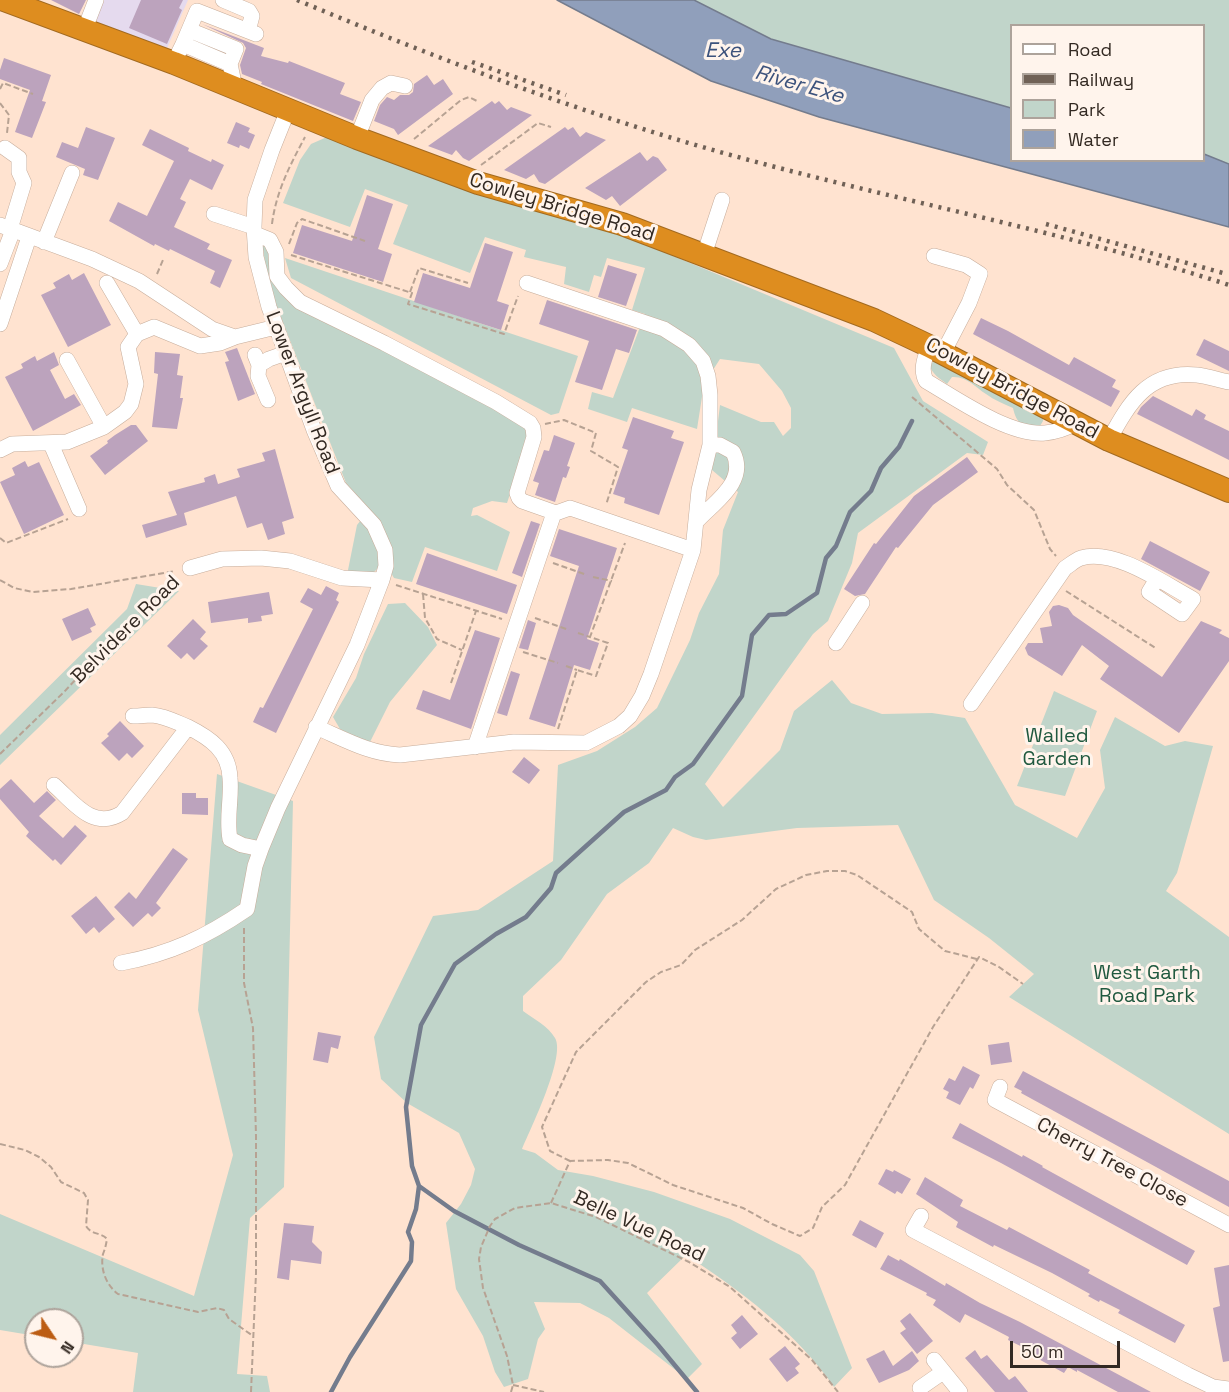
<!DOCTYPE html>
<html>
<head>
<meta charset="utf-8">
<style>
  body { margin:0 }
  #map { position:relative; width:1229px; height:1392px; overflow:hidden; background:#ffe3d0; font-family:"Space Grotesk",sans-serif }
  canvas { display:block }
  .legend { position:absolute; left:1010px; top:24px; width:195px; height:138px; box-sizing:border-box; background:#fff4ec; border:2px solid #ada39b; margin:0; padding:8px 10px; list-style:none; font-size:18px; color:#332922 }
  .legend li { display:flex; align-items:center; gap:12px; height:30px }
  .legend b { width:30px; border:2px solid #ada39b }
  .north { position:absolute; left:24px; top:1308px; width:60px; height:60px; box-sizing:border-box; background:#fff4ec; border:2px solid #ada39b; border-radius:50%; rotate:125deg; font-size:16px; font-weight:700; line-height:24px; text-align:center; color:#332922 }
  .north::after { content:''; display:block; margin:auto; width:21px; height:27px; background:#bc5d14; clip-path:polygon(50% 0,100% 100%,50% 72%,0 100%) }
  .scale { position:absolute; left:1010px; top:1341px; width:110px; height:27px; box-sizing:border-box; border:3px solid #332922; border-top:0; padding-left:8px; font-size:18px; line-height:21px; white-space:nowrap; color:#332922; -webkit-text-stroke:4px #fff4ec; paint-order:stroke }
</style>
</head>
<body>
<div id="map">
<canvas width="1229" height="1392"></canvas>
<ul class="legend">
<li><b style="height:8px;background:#fff"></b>Road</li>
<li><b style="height:8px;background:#706156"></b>Railway</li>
<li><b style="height:16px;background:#c1d5ca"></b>Park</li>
<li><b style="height:16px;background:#909fbb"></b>Water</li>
</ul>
<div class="north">N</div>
<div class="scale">50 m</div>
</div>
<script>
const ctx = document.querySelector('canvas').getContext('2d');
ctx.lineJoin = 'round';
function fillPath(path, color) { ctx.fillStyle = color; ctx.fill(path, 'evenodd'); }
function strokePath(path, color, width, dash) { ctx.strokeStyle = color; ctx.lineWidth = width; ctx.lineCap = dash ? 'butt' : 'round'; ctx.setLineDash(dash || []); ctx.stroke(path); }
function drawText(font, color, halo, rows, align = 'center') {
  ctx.font = font + ' "Space Grotesk",sans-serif'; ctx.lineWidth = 6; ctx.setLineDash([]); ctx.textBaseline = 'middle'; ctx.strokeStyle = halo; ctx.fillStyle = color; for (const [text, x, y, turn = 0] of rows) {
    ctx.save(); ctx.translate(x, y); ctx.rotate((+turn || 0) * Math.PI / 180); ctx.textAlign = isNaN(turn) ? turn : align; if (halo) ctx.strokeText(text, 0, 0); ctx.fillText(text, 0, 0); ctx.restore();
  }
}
const industrial = new Path2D(`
  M99 0H188L164 55 90 28Z`);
const green = new Path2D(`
  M694 0H1229V164L1204 154V26H1012L1011 108 771 39Z
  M327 137 628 237 894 348 923 401 988 442 983 455 967 453 858 533 852 563 828 621 813 634 705 784 723 807 780 750 794 711 832 680 851 703 882 714 932 713 965 718 1015 805 1077 838 1105 788 1100 750 1115 717 1165 746 1185 741 1213 746 1177 873 1166 891 1229 937V1134L1009 997 1034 974 989 938 934 900 898 825 797 828 706 840 693 837 673 828 649 863 607 894 561 960 523 996V1011C534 1019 548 1026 555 1038 566 1056 531 1128 522 1149L535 1153 558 1170 593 1176 654 1192 730 1219 800 1255 814 1271 852 1368 834 1387C796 1332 741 1291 686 1255L647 1293 702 1364 687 1379 609 1318 580 1303 534 1302 545 1329 538 1339 528 1379 504 1387 495 1372 483 1336 456 1289 446 1223 461 1204 471 1185 475 1169 459 1133 407 1103 381 1079 374 1037 433 916 478 910 553 861 558 765 597 751 635 727 657 708 690 640 699 613 719 574 723 530 738 492 712 470 720 405 761 422H774L783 436 791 428V408L782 391 759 364 720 359 704 384 697 429 632 408 627 422 588 409 592 392 613 398 645 314 632 310 645 268 607 258 601 277 594 275 589 292 564 284 566 267 524 257 526 250 485 237 470 273 393 244 408 205 365 189 350 227 283 203 300 160 311 144Z
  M262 243 270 253 274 279 521 422 527 432 528 440 507 503 492 501 473 508 471 516 477 515 510 532 497 571 425 547 412 582 394 578 390 571 378 568 369 577 347 575 357 525 369 510 346 483 269 287Z
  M285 258 578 356 559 413 551 415 291 278Z
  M933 362H939L1043 417V421L1040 426C1022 426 1017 425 1013 408 1004 404 994 400 986 394 975 387 967 376 952 377L947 384C940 379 931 373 930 365Z
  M136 584 179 591 0 765V735L127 609Z
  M405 603 428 627 437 645 390 702 369 744 340 729 333 717 356 678 364 654 388 604Z
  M1054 691 1097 711 1065 796 1017 786Z
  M217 774 293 801 284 1187 250 1218 237 1374 267 1376 270 1392H133L138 1353 72 1342V1320H36V1336L0 1330V1214L194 1296 233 1155 198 1010Z`);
const water = new Path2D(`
  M557 0H694L771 39 1011 108 1012 160H1204V154L1229 164V227L819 117 711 81Z`);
const stream = new Path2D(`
  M419 1186 454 1211 519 1245 600 1281 658 1345 697 1392
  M331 1392 350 1357 411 1261 412 1242 408 1232 416 1209 419 1186 412 1166 406 1107 421 1025 455 964 496 934 526 917 551 888 556 873 624 812 666 790 675 777 693 764 742 696 752 635 769 615 786 614 817 593 826 558 836 546 850 512 871 491 881 468 899 447 912 421`);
const building = new Path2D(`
  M51 0H86L79 14Z
  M141 0H183L179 8 182 10 167 44 129 28Z
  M202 24 264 48 261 56 288 63 289 61 345 83 340 94 361 102 353 121 261 84 262 82 242 74 240 65 246 48 243 43Z
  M4 58 51 75 42 101 46 102 32 138 15 132 30 90 0 79V70Z
  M427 75 434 85 443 79 453 94 398 135 394 129 374 121 380 105 387 97 394 100 400 95H409L413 92 414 84Z
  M492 101 495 104 499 101 507 110 511 107 532 115 469 161 463 158 456 150 452 155 428 146Z
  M236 122 250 128 248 132 255 135 249 149 240 145 239 148 227 143Z
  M86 127 115 138 98 180 83 175 85 169 56 157 62 142 78 148Z
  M565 127 568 130 573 127 580 137 586 132 606 140 545 184 539 182 534 174 526 179 504 170Z
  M150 129 189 148 188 151 211 162 212 159 224 165 212 190 190 179 180 199 186 202 174 227 210 244 207 249 232 260 220 288 210 283 215 271 170 249 169 251 155 244 154 246 109 221 118 202 147 216 174 161 142 145Z
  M640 152 647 161 653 156 658 158 667 170 620 206 612 196 606 200 585 188Z
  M367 195 393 204 378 249 392 254 383 282 293 253 302 225 352 241Z
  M485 243 513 252 497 301 509 305 501 330 414 302 423 273 470 288Z
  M608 265 637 274 626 306 598 297Z
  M84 273 111 325 68 347 41 295 56 288 53 283 69 274 72 280Z
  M547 300 637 330 629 353 616 349 602 390 575 382 589 341 539 324Z
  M981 318 1008 331 1069 365 1074 357 1116 380 1112 387 1120 391 1111 407 973 334Z
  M1204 339 1229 351V371L1196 355Z
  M237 348 255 394 238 401 225 362 229 361 225 352Z
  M54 352 59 365 50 370 65 399 74 394 81 405 33 431 5 377 23 368 21 364 35 356 37 361Z
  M155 352 180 354 177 375 183 376 180 398H183L177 429 152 427 158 374 154 373Z
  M1153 396 1192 416 1196 409 1206 415 1204 419 1229 431V460L1137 414 1141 407Z
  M633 417 674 431 671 438 684 442 659 515 624 503 625 498 613 494 628 450 622 448Z
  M131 425H136L148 441 105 475 90 456 108 443 107 441 115 435Z
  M554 435 575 443 567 466 570 467 566 478 563 477 555 502 535 495 539 483 533 481 544 450 549 451Z
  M275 449 294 518 282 522 285 534 268 540 262 523 247 528 236 496 184 513 187 525 146 538 142 525 177 515 168 492 205 482 204 478 215 474 218 484 240 477 237 469 265 461 262 453Z
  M967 457 978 472 933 505 898 548 896 547 865 594 855 596 844 589 874 543 876 544 914 496Z
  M25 461 28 467 39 462 64 515 24 534 0 482 15 475 12 468Z
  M531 521 540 524 522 577 512 573Z
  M559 529 617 548 587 639 599 643 590 670 574 665 555 727 529 719 579 566 550 556Z
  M1150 541 1210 572 1200 591 1141 559Z
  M427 553 517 585 507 614 416 584Z
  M326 586 339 593 336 600 339 602 276 733 253 722 260 707 263 708 313 609 300 602 308 588 321 595Z
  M269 592 273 614 261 616 262 621 248 623V618L211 623 208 602Z
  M1059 605 1068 608 1073 615 1162 677 1201 621 1222 630 1219 633 1229 638V661L1179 733 1100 679 1109 666 1082 645 1062 676 1028 655 1025 648 1028 643H1043L1040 628 1052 626 1049 612 1053 606Z
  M88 608 96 625 90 628 92 632 72 641 62 619Z
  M193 619 206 632 200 639 208 646 194 660 187 653 181 659 167 646Z
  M528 620 536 623 528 650 519 648Z
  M475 630 500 638 471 729 416 709 423 690 450 700Z
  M511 671 520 674 507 716 497 713Z
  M120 721 144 746 132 758 127 753 119 761 101 743 109 736 107 734Z
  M524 757 540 770 529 784 512 772Z
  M11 779 34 803 47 791 56 800 39 816 63 838 75 825 87 836 61 865 55 859 53 861 26 836 29 832 0 799V789Z
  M182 793H196V798H208V815L182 814Z
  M173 848 188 859 156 903 161 908 152 917 148 913 133 927 114 907 129 892 136 899Z
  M96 896 115 919 99 933 94 927 86 934 71 916Z
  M318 1032 341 1036 338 1049 331 1047 328 1063 313 1060Z
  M1009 1042 1012 1062 991 1065 988 1045Z
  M963 1066 980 1075 973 1089 970 1087 960 1105 946 1098 949 1092 943 1089 949 1078 955 1081Z
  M1023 1071 1229 1181V1207L1021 1093 1022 1091 1014 1087Z
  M960 1123 1022 1157 1023 1155 1043 1166 1042 1167 1195 1251 1187 1265 1001 1163 952 1138Z
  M886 1169 893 1172 894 1170 911 1179 902 1194 897 1191 895 1194 878 1184Z
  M925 1177 963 1200 960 1206 1007 1230 1009 1227 1090 1270 1088 1273 1185 1325 1175 1343 1118 1313 1120 1310 1100 1300 1099 1302 1088 1296 1090 1294 1052 1273 994 1245 993 1247 956 1227 958 1222 916 1194Z
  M860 1220 884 1233 876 1248 852 1235Z
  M284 1223 314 1226 312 1242 322 1252 321 1264 291 1260 289 1280 277 1278Z
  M888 1255 899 1261 900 1259 945 1286 946 1283 980 1303 1020 1322 1151 1392H1118L1077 1370V1372L1068 1367 1064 1373 1033 1356 1035 1353 1008 1340 1009 1337 965 1314 960 1323 933 1305 936 1300 926 1295 927 1293 880 1269Z
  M1229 1265V1361L1223 1362 1213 1308 1220 1306 1214 1268Z
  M910 1313 933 1341 917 1354 900 1333 906 1329 900 1321Z
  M742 1315 758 1334 740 1349 731 1338 737 1333 731 1325Z
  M785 1346 800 1364 795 1368 799 1373 787 1382 769 1359Z
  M884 1350 893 1366 912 1351 919 1361 909 1370 879 1383 866 1359Z
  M975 1350 981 1359 987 1355 1009 1380 1015 1376 1028 1392H995L965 1358Z`);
const path = new Path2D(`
  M0 89 3 83 33 94
  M0 103 9 115 7 133
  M414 139 461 100 469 97 477 101
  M481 165 538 123 551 127
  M272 224C276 192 290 165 305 137
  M289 244 297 223 302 219 365 241
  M291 255 412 293 408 304 504 334 518 296
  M157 274 163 260
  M410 292 419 268 468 283
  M912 397 997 469 1007 485 1034 510 1050 549 1056 556
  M545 424 564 420 596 433 591 451 618 467 606 505
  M0 538 6 543 68 519
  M553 563 587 575
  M593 577 612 581
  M0 580 14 588 33 592 71 589 175 571
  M396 585 502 619
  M1066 591 1157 649
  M423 594 425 618 437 639 462 650
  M535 618 569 630
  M578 633 590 637
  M523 652 558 663
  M566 666 577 670
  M451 683 476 611
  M558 729 577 670 596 676 608 643 590 637 625 543
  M0 754 64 692 129 622 178 578
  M244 928V983L253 1028 256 1136V1273L251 1392
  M0 1144 25 1150 39 1157 51 1167 61 1182 84 1193 88 1200 86 1226C91 1235 101 1232 107 1239 106 1245 105 1249 103 1254 100 1269 106 1285 118 1294L198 1312 217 1308 224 1310 229 1319 253 1336
  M570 1161 550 1151 542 1127 576 1052 646 982 661 972 681 965 695 950 742 920 776 889 806 875 827 871H845L857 875 912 912 919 929 945 951 977 959
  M551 1203 570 1161 608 1160 628 1163 673 1185 743 1208 772 1224 800 1236 813 1228 822 1207 845 1185 933 1027 979 957 999 967 1023 984
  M513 1385 544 1392
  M511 1392 513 1385 507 1356 483 1288 479 1259 481 1247 490 1226 495 1219 515 1208 551 1203 596 1217 689 1262 730 1287 812 1360 838 1392`);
const minor = new Path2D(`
  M223 0 249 11 252 16 248 31
  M189 30 236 49 230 64
  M84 31 96 0
  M183 44 197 11 256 34
  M179 52 183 44 230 64 235 88
  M357 138 372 100 382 88 391 83 405 86
  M5 148 19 158V172L24 183 10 229
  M214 214 254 227
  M0 225 92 259 139 281 212 329 235 337
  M255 234 270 240 276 252 277 276 286 288 300 302 384 343 496 402 530 423 533 428 534 437 517 493 519 498 522 501 556 513 570 508 693 550
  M44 242 72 173
  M704 255 722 200
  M934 256 966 265 980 274 969 303 943 353
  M0 264 13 230
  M107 283 137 334 154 327 200 346 220 343 235 337 276 327
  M0 324 29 237
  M929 346C925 358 920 369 926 381 957 399 1009 436 1045 433 1056 432 1067 428 1076 423
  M255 355 259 365 258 376 268 400
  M67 360 104 427
  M259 365 269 359 286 353
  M1109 440C1129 403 1148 370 1197 375 1207 376 1219 380 1229 382
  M51 444 79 509
  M0 450 12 444 67 442 104 427 125 412 131 404 136 384 128 347 137 334
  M696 522C714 502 748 482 733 452L720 445H710
  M190 568 222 559 261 558 290 561 342 578 382 580
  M836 643 862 603
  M971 704 1065 568C1070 565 1075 560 1081 558 1115 548 1163 583 1193 599L1182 614 1149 592 1157 579
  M133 716C140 716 146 715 152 715 165 716 176 722 188 727 210 738 229 751 230 778 232 798 226 818 230 839L242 845 261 849
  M316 727C344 739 370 754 400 755L514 742 586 743 619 726 630 716 642 696 651 674 693 550 699 490 710 445V395L708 376 703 361 689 345 664 329 527 283
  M475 747 554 513
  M54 785C74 803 93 831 122 813L185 731 191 729
  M121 963C170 954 206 937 247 909L255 866 261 849 278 808 357 645 382 580 386 566 385 550 374 525 338 486 314 430 269 307 256 257 254 227 255 200 272 150 288 110
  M1000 1087 995 1100 1229 1225
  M921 1216 913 1230 1188 1375 1213 1387 1229 1389
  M934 1360 960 1392
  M920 1388 943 1372`);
const highway = new Path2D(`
  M4 0 174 63 357 138 478 183 622 224 874 320 929 346 1109 440 1229 491`);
const rail = new Path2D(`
  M297 0C450 64 604 122 764 164 919 205 1076 235 1229 285
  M472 62 566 95
  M1046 224 1223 273`);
const streetNames = [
  ["Cowley Bridge Road",562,208,17],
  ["Cowley Bridge Road",1012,389,28],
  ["Lower Argyll Road",302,393,69],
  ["Belvidere Road",126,630,-45],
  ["Cherry Tree Close",1112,1163,28],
  ["Belle Vue Road",639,1227,25]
];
const parkNames = [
  ["Walled",1057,737],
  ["Garden",1057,760],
  ["West Garth",1147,974],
  ["Road Park",1147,997]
];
const waterNames = [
  ["Exe",723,51],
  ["River Exe",799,85,16]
];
fillPath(industrial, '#e5daee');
fillPath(green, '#c1d5ca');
fillPath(water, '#909fbb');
strokePath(water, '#747c8d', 1.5);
strokePath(stream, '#747c8d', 4.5);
fillPath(building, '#bca3bd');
strokePath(minor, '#c7ad9b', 16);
strokePath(highway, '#a26a20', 24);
strokePath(path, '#b7a293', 2, [6, 3]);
strokePath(minor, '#fff', 15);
strokePath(highway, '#de8d1f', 22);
strokePath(rail, '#706156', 4.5, [3, 6]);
drawText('20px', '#332922', '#fff4ec', streetNames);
drawText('20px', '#20593f', '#fff4ec', parkNames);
drawText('italic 21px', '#3c527c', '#fff4ec', waterNames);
</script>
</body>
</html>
